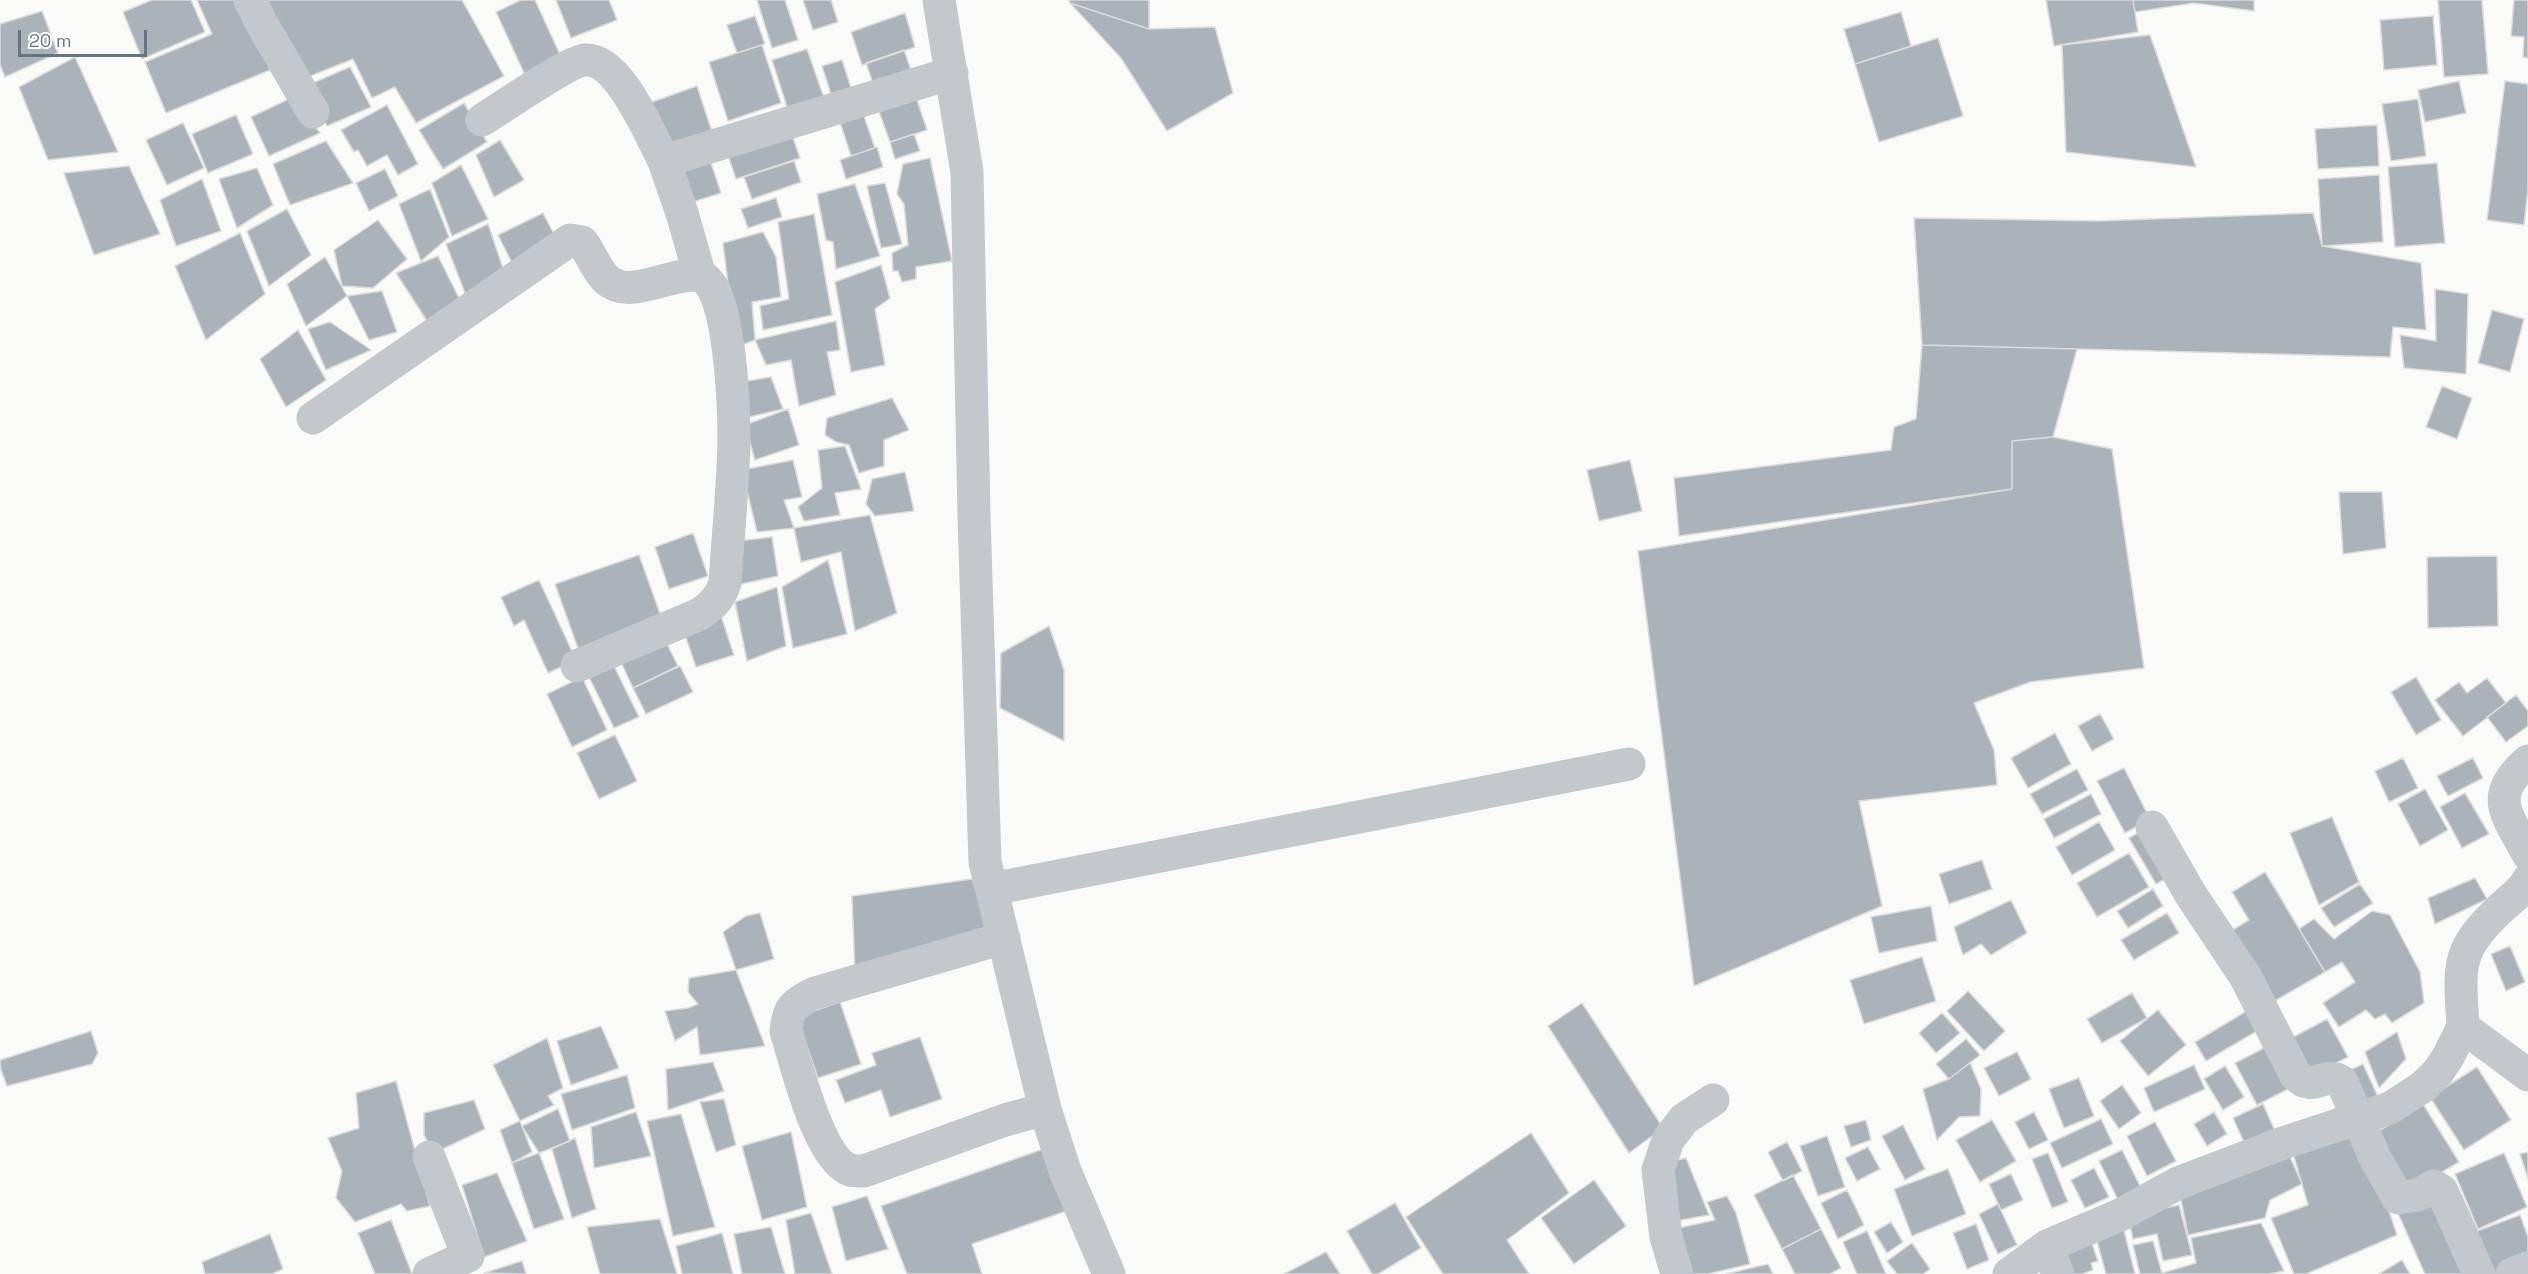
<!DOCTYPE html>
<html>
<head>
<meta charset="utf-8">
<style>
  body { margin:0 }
  #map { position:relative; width:2528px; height:1274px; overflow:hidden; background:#fafaf8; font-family:"Space Grotesk",sans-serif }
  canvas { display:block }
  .scale { position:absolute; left:18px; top:30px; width:129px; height:27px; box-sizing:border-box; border:3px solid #657683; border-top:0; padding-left:8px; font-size:18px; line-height:21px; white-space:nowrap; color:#657683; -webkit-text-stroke:4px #fff; paint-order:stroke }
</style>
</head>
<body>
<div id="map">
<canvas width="2528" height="1274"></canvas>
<div class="scale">20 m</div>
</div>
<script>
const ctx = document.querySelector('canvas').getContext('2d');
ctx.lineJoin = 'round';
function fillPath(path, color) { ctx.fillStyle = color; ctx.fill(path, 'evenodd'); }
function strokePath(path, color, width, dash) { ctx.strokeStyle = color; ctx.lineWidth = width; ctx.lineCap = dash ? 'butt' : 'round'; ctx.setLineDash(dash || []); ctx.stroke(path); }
const building = new Path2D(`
  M152 0H191L205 32 142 59 123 12Z
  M197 0H241L270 70 166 113 145 62 212 34Z
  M266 0H462L504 76 416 123 395 87 372 98 353 59 303 79Z
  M521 0H535L562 59 525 75 496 12Z
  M556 0H609L617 20 571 38Z
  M757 0H785L798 40 772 48Z
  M803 0H831L838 22 813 30Z
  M1069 0H1149V29L1070 3Z
  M2046 0H2133L2138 32 2054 46Z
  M2133 0H2254V11L2194 3 2135 12Z
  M2438 0H2482L2488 74 2444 77Z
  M2514 0H2528V58L2523 57 2524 37 2511 36Z
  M1070 3 1149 29 1215 27 1233 93 1167 131 1121 58Z
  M42 11 58 53 5 77 0 65V24Z
  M1901 12 1911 46 1855 64 1844 29Z
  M905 13 915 47 862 65 851 32Z
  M755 16 765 44 737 53 727 25Z
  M2433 16 2437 65 2384 70 2380 20Z
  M2150 35 2196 167 2066 152 2062 45Z
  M1938 38 1963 116 1879 142 1855 64Z
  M762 45 781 103 728 121 709 62Z
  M807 49 824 98 788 110 772 60Z
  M904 50 914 79 876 92 866 63Z
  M75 57 118 152 48 160 19 87Z
  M842 60 851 88 831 94 822 66Z
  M350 67 371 107 327 126 308 85Z
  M2459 81 2466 113 2425 122 2418 90Z
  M2505 81 2528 84V189L2524 225 2487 220Z
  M697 86 715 141 670 156 652 102Z
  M915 94 927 130 890 142 877 106Z
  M293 97 320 133 269 156 251 117Z
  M2418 99 2426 156 2391 161 2382 104Z
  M464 103 487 142 443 169 419 130Z
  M387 105 418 164 398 175 387 155 367 166 358 150 354 152 341 130Z
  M860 105 875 148 851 156 837 113Z
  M236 115 253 154 208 173 192 134Z
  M183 123 204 168 167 185 146 140Z
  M2377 125 2379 166 2318 169 2315 129Z
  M790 129 800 158 736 179 726 149Z
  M914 134 920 151 895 159 890 142Z
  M500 140 524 180 494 197 476 155Z
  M326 141 353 183 290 205 273 164Z
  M877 147 883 167 846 179 840 160Z
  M930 158 952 261 916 267V279L902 282 898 271H893L892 253 908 245 904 204 897 194 903 164Z
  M710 160 721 193 687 204 676 171Z
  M794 161 801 182 752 199 744 177Z
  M2437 163 2445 243 2395 247 2388 167Z
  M461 165 488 219 452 236 432 183Z
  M129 166 160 234 94 255 64 173Z
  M257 168 273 205 237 228 219 179Z
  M385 169 398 196 369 211 356 183Z
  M2379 175 2383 242 2322 246 2318 179Z
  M202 179 221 231 176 246 160 200Z
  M885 183 902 244 881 248 867 186Z
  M855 184 880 256 836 269 833 242 826 240 817 194Z
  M430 189 449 237 421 261 399 204Z
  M776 198 782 217 748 228 741 209Z
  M287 209 311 255 269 286 247 231Z
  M543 213 558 242 513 265 498 235Z
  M2313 213 2322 246 2421 263 2426 330 2393 327 2390 357 1922 345 1914 218 2099 221Z
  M814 214 832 315 763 330 760 306 789 299 778 222Z
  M378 220 407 259 373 288 342 286 334 250Z
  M488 224 505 274 467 298 446 244Z
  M763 232 776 257 781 297 752 302 755 340 736 347 723 243Z
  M240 233 265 294 206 340 175 266Z
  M438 256 459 298 427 321 396 273Z
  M325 257 347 296 306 326 287 284Z
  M881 265 890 298 875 309 885 365 851 372 835 282Z
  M2435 289 2468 294 2466 374 2404 368 2400 335 2436 341Z
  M382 291 397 332 369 340 347 296Z
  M2492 310 2524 319 2510 372 2478 363Z
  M836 321 840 350 827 352 836 395 799 406 791 360 766 365 755 340Z
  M330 322 371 350 326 370 308 329Z
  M298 330 326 380 286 407 260 359Z
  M1922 345 2077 349 2053 437 2012 441V489L1679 536 1674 478 1891 450 1894 427 1916 419Z
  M771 377 783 409 745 418 741 382Z
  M2442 386 2472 398 2457 439 2426 427Z
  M892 398 909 430 884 440V466L859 473 849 445 836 442 825 435 827 418Z
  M788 409 799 445 755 460 745 425Z
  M2053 437 2112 449 2144 668 2030 682 1974 703 1994 750 1997 785 1859 801 1882 906 1694 986 1638 551 2012 489V441Z
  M845 446 861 489 835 493 840 515 804 521 798 507 822 488 818 450Z
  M793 460 802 497 784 500 794 528 757 532 742 470Z
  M1630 460 1642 511 1599 521 1587 470Z
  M905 472 914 511 875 516 866 504 872 479Z
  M2339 492H2382L2386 548 2343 554Z
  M870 515 897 613 855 631 841 552 801 562 794 528Z
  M693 533 708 576 669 589 655 547Z
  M772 537 778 576 737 585 729 542Z
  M639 555 664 625 580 654 555 584Z
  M2497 556 2498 626 2428 628 2427 557Z
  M828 560 847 634 793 648 782 587Z
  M539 580 576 660 548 673 524 620 514 626 501 597Z
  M777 587 786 646 747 661 735 602Z
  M721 616 734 655 696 667 683 629Z
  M1049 626 1064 670V741L1000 708 1001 653Z
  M665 640 678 666 633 688 621 662Z
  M613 664 639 717 614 728 588 675Z
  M680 666 693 692 646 714 633 688Z
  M582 677 607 730 572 747 547 694Z
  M2416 677 2441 720 2416 735 2391 692Z
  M2487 678 2506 703 2463 736 2435 700 2459 682 2467 693Z
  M2516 695 2528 711V726L2506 742 2487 717Z
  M2100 714 2114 739 2092 751 2078 726Z
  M2055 733 2071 764 2028 788 2011 758Z
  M615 735 637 781 599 799 577 753Z
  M2403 758 2418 788 2389 802 2375 771Z
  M2473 758 2483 778 2448 796 2437 776Z
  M2124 768 2150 819 2125 833 2097 781Z
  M2077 769 2088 790 2042 814 2030 794Z
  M2425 789 2448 830 2420 846 2398 804Z
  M2465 793 2489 834 2462 848 2440 807Z
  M2091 794 2101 814 2054 838 2044 819Z
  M2332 817 2359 882 2319 905 2290 833Z
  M2099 822 2115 850 2072 875 2056 847Z
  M2147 828 2174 874 2156 884 2129 838Z
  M2129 853 2149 887 2097 917 2077 883Z
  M1982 860 1992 889 1949 904 1939 874Z
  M2265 872 2325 972 2266 1006 2224 935 2249 920 2232 892Z
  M2475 878 2487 899 2435 924 2428 898Z
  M972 879 993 934 855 973 852 896Z
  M2360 884 2373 903 2334 927 2321 908Z
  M2153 889 2163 906 2128 928 2117 911Z
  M2011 900 2027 933 1991 955 1981 944 1963 955 1954 927Z
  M1931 906 1937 941 1879 953 1871 917Z
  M2372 911 2390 915 2420 972 2424 1003 2392 1023 2385 1014 2375 1019 2366 1010 2339 1027 2323 1003 2355 982 2342 962 2325 972 2299 929 2314 919 2334 939Z
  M760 913 774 959 736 970 723 932 746 916Z
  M2167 913 2179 933 2134 960 2121 940Z
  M2510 946 2525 982 2506 991 2491 954Z
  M1922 957 1936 1001 1864 1024 1850 980Z
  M736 970 765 1046 700 1055 697 1027 675 1041 665 1011 688 1008 698 1004 688 992 689 978Z
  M1968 991 2005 1031 1984 1051 1947 1011Z
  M2132 993 2147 1018 2102 1043 2087 1019Z
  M840 1002 861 1064 818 1078 797 1017Z
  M1582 1003 1663 1128 1629 1153 1548 1026Z
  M2250 1009 2262 1028 2206 1061 2195 1042Z
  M2158 1010 2186 1045 2148 1076 2120 1041Z
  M1942 1013 1960 1033 1936 1053 1919 1033Z
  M2327 1019 2348 1057 2306 1078 2286 1041Z
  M601 1026 619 1068 571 1085 557 1041Z
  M91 1031 98 1053 92 1064 7 1086 1 1070 0 1060Z
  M2397 1032 2406 1059 2379 1088 2365 1052Z
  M920 1037 942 1099 890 1117 881 1090 845 1103 836 1080 876 1065 872 1053Z
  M547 1038 563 1088 548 1096 554 1105 520 1121 493 1065Z
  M1966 1039 1980 1055 1949 1079 1936 1064Z
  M2272 1044 2294 1086 2257 1105 2235 1063Z
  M2017 1052 2031 1079 1999 1096 1984 1068Z
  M713 1062 724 1091 668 1110 666 1069Z
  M1970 1063 1981 1089 1980 1116 1959 1117 1937 1140 1923 1089 1949 1079Z
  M2363 1064 2380 1101 2361 1110 2344 1073Z
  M2194 1065 2205 1089 2154 1112 2144 1088Z
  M2225 1066 2244 1097 2223 1110 2204 1079Z
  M2477 1067 2511 1120 2464 1150 2430 1097Z
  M627 1075 635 1108 572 1130 561 1094Z
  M2079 1078 2094 1116 2064 1128 2049 1089Z
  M396 1081 430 1206 407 1211 401 1204 355 1222 336 1198 342 1171 328 1138 359 1128 356 1093Z
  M2122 1085 2141 1113 2119 1129 2100 1101Z
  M724 1099 736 1145 716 1152 700 1102Z
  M474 1100 485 1129 434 1153 424 1135V1113Z
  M2263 1104 2275 1131 2245 1144 2233 1118Z
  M2423 1104 2459 1162 2411 1190 2377 1132Z
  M558 1109 570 1141 539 1153 522 1126Z
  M636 1112 651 1156 594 1168 591 1127Z
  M2034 1112 2048 1140 2029 1149 2015 1122Z
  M2214 1112 2227 1134 2207 1146 2194 1124Z
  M681 1114 715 1227 673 1236 647 1121Z
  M2101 1119 2113 1144 2062 1168 2050 1143Z
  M1866 1120 1871 1140 1851 1147 1844 1126Z
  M1992 1120 2016 1161 1980 1182 1956 1140Z
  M520 1121 532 1152 512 1163 500 1130Z
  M2155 1122 2176 1161 2147 1176 2127 1136Z
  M1903 1125 1925 1169 1905 1180 1882 1136Z
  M2362 1130 2397 1235 2306 1274H2294L2271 1218 2308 1205 2293 1153Z
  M791 1132 807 1207 762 1220 742 1146Z
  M1531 1133 1569 1193 1507 1240 1529 1274H1443L1406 1217Z
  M1827 1136 1845 1187 1818 1196 1800 1146Z
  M575 1138 596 1209 572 1218 552 1149Z
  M1787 1142 1802 1171 1783 1181 1768 1152Z
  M1049 1147 1075 1208 972 1244 982 1274H907L881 1206Z
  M1868 1147 1880 1169 1857 1181 1845 1158Z
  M2286 1148 2302 1184 2270 1200 2265 1218 2188 1235 2179 1189Z
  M2122 1150 2142 1190 2119 1202 2099 1161Z
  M2528 1152V1179L2520 1154Z
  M539 1153 564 1219 534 1229 512 1163Z
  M2048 1153 2068 1202 2052 1208 2032 1159Z
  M2504 1153 2527 1207 2478 1229 2455 1174Z
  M1686 1158 1709 1215 1670 1222 1665 1163Z
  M2094 1168 2109 1197 2085 1208 2071 1180Z
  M1948 1169 1966 1214 1912 1236 1894 1189Z
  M497 1173 527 1241 484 1257 462 1185Z
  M2011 1174 2023 1200 2001 1210 1989 1184Z
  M1793 1175 1821 1229 1782 1249 1754 1195Z
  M1594 1180 1626 1226 1574 1264 1541 1218Z
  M1847 1190 1864 1225 1838 1239 1821 1203Z
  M2437 1194 2471 1274H2425L2397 1211Z
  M867 1196 888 1249 846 1261 832 1207Z
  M1727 1196 1736 1213 1750 1264 1708 1274H1692L1674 1229 1715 1220 1707 1202Z
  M1395 1203 1421 1248 1378 1274H1372L1347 1231Z
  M1998 1204 2017 1245 1998 1254 1979 1214Z
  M2179 1205 2192 1255 2163 1261 2157 1234 2133 1239 2128 1216Z
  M811 1213 832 1274H795L786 1220Z
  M2520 1215 2528 1237V1265L2502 1274H2486L2472 1233Z
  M660 1219 677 1274H600L587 1227Z
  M391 1220 412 1274H375L358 1233Z
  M1891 1222 1903 1242 1887 1253 1874 1232Z
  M2122 1223 2135 1274H2106L2094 1230Z
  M2261 1223 2284 1271 2269 1274H2140L2133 1245 2153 1241 2162 1273 2196 1263 2191 1238Z
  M1976 1224 1989 1260 1967 1269 1953 1233Z
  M771 1227 785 1274H742L734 1234Z
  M1821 1229 1841 1268 1830 1274H1795L1782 1249Z
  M1867 1231 1886 1274H1857L1843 1242Z
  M722 1233 733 1274H682L676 1246Z
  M270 1234 283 1269 272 1274H205L202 1262Z
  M2090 1238 2098 1261 2091 1263 2093 1270 2082 1274H2064L2055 1250Z
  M1912 1243 1930 1269 1923 1274H1897L1887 1261Z
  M1326 1252 1340 1274H1284Z
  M2402 1260 2410 1274H2379Z
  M522 1261 526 1274 484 1273Z
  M1768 1264 1773 1274H1726Z`);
const minor = new Path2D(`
  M250 0 262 24 313 112
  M939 0 967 172 974 516 985 862 1045 1109 1065 1171 1109 1274
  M482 120C500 109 569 61 585 60 620 58 650 135 664 161L952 73
  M664 161 682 213 700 276
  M313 418 570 240 582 242C591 253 596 270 607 280 631 301 673 270 700 276 731 284 734 413 734 441 733 488 728 536 725 583 720 598 713 605 700 614L577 666
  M2528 761C2487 797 2507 814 2528 854
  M2152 827 2191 895 2245 976 2295 1074C2313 1095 2325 1069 2342 1082L2376 1160 2398 1198 2418 1195 2434 1186 2442 1191 2479 1274
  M992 889 1629 764
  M1004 938 815 993C794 1004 788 1007 786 1031 796 1063 818 1158 850 1170 854 1171 860 1171 864 1171L1005 1120 1045 1109
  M2463 1027C2460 969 2454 952 2499 910 2508 901 2523 891 2528 880
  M429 1157 468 1256 429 1274
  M2047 1246 2058 1274
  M1677 1274 1666 1237 1658 1170 1668 1140 1684 1119 1713 1100
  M2009 1274 2047 1246 2120 1215 2178 1183 2283 1143 2390 1108 2424 1086 2438 1072 2448 1057 2463 1027 2528 1075
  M2512 1274 2528 1268`);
fillPath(building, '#aab3b9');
strokePath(building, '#dcdcda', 1.5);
strokePath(minor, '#c3c8cc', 33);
</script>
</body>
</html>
